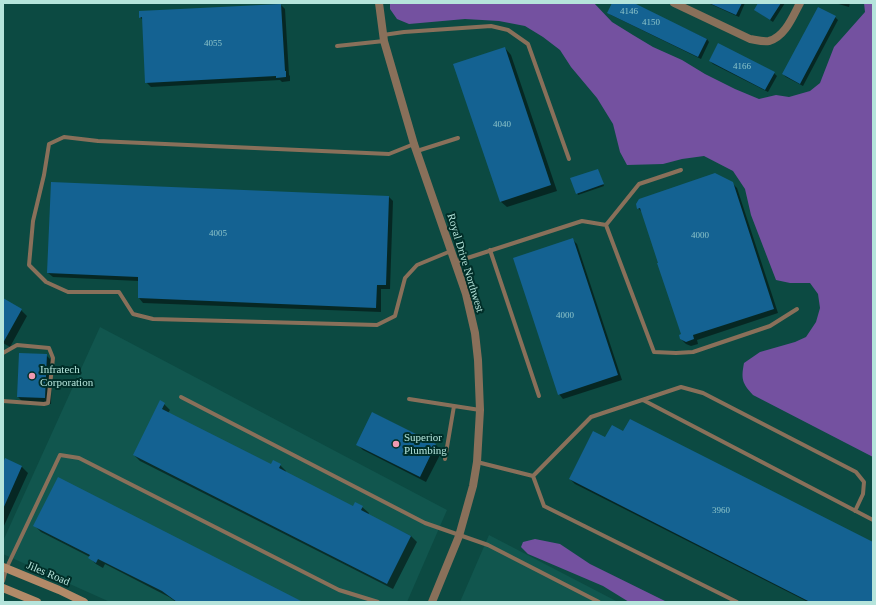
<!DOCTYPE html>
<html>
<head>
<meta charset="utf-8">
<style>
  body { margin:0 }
  #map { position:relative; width:876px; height:605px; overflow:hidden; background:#0c4a42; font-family:"Times New Roman",serif }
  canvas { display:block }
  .frame { position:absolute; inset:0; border:4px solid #b5e4db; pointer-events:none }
</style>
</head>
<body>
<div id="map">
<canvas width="876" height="605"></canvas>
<div class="frame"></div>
</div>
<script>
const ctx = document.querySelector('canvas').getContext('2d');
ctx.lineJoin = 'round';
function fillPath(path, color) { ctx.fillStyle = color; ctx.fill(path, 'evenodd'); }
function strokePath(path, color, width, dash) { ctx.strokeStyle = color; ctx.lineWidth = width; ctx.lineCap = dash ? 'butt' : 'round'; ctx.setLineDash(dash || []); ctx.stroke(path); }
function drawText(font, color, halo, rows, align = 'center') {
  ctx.font = font + ' "Times New Roman",serif'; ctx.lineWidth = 4; ctx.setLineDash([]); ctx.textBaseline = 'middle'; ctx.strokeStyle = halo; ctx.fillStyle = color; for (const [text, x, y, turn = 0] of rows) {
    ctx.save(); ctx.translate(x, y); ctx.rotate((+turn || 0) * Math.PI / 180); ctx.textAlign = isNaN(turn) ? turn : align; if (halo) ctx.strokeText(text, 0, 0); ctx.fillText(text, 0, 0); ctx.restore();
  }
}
const built = new Path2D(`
  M100 327 447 510 407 602H110L3 554V541Z
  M489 535 618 602H460Z`);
const green = new Path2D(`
  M390 3H594L612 22 633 35 653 47 682 60 705 74 735 89 759 99 776 95 789 97 810 91 820 83 834 47 865 12 864 3H873V457L753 395C742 383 741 379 744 363L760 352 795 342 806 337 816 322 820 308 818 294 810 283H790L776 280 751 215 745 189 733 171 704 156 682 159 663 164 627 165 620 152 613 124 597 98 571 67 560 50 543 37 525 26 499 21 465 19 409 24 397 19 390 9Z
  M535 539 560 544 590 564 667 602H629L603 586 528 554 521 547 523 542Z`);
const shadow = new Path2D(`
  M613 3H631L707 39 709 42 701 59 611 15 608 12Z
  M708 3H745L739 17Z
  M759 3H785L773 22 755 10Z
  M835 3H850L849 7Z
  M281 5 285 9 289 75 290 76V81L282 82 280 80 151 87 146 82 143 20 140 17Z
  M835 17 838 20 803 86 786 77 783 74Z
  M505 48 511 55 557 191 507 207 500 201Z
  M710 61 774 73 777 76 768 92 713 64Z
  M598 170 604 186 578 195 572 179Z
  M732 183 737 188 778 313 697 340 698 344 691 346 686 344 681 339 683 335 659 263 643 213 638 208Z
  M389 197 393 201 390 289H381V312L143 303 139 298V281L53 277 48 273Z
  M572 239 577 244 622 380 563 399 559 394Z
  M3 299 21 310 27 316 10 347 3 343Z
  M46 355 52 361 51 404 24 403 18 397Z
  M164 404 170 410 168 413 272 466 280 465 286 471V473L353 507H362L369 513 368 515 411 536 417 542 393 589 140 461 134 455Z
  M373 413 436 445 442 451 426 482 363 450 357 444Z
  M6 460 22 467 28 473 3 528V465Z
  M570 479 873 543V602H808L575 484Z
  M35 526 301 602H176L169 597 105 564 103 568 96 564 90 558V557L41 532Z`);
const building = new Path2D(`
  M612 3H634L707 39 698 57 607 13Z
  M709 3H742L736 15Z
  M758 3H781L770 20 754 10Z
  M281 4 285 71H286V77L276 78V76L145 83 142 17 139 18V11Z
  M818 7 836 16 800 84 782 74Z
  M718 43 775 72 765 90 709 61Z
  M505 47 551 185 500 202 453 64Z
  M598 169 604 184 576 194 570 178Z
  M715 173 733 182 774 309 693 335 694 339 686 342 680 339 679 335 681 334 657 263H658L640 208 637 209 636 204 639 199Z
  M51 182 389 196 386 285H377L376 308 138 298V277L47 273Z
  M573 238 618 375 558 395 513 258Z
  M3 298 22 309 3 343Z
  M19 353 47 354 45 398 17 397Z
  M160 400 165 403 162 409 271 464 273 460 281 464 279 468 353 506 355 502 363 506 361 510 411 536 387 584 133 455Z
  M372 412 436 444 420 477 356 445Z
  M630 419 873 542V602H810L569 479 593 431 605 437 612 425 623 431Z
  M5 458 22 466 3 509V463Z
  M58 477 303 602H177L162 591 98 559 96 563 88 558 90 555 33 526Z`);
const lane = new Path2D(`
  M383 35 404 32 491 26 508 30 528 44 569 159
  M337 46 384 41
  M414 144 389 154 98 141 64 137 49 144 44 175 33 221 29 265 46 282 68 292H119L133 314 153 319 377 325 395 316 405 278 417 265 451 251
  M417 151 458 138
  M606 225 639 184 681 170
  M490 250 539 396
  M455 262 582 221 606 225 654 352 676 353 693 352 770 326 797 309
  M3 353 17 345 49 348 53 358 48 403 44 404 3 401
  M181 397 425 523 488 545 599 602
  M409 399 480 410
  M643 400 873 520
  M445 459 454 406
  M477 462 533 476
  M533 476 591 417 681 387 703 393 856 472 864 482 863 494 855 511
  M533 476 544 506 737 602
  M3 581 6 569 60 455 79 458 339 590 378 602`);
const street = new Path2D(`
  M379 3 384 41 414 144 466 294 475 333 478 360 480 410 477 462 473 486 459 536 432 602
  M674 3 750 39C756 40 763 42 769 41 785 37 793 16 800 3`);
const secondary = new Path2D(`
  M3 567 59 590 84 602
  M3 588 37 602`);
const markers = [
  [32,376,4,"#f19ab1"],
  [396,444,4,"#f19ab1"]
];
const numberNames = [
  ["4146",629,12],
  ["4150",651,23],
  ["4055",213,44],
  ["4166",742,67],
  ["4040",502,125],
  ["4005",218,234],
  ["4000",700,236],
  ["4000",565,316],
  ["3960",721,511]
];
const streetNames = [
  ["Royal Drive Northwest",465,263,73],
  ["Jiles Road",48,574,23]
];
const poiNames = [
  ["Infratech",40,370],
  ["Corporation",40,383],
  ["Superior",404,438],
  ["Plumbing",404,451]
];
fillPath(built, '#11564e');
fillPath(green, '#7451a0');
fillPath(shadow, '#0007');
fillPath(building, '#146292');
strokePath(lane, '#89705a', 4);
strokePath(street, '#89705a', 8);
strokePath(secondary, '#b28a68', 8);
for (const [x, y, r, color] of markers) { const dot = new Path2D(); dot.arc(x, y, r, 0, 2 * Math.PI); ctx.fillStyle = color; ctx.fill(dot); strokePath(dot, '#002e28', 1.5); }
drawText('9px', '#8dc4c9', null, numberNames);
drawText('11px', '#b5e4db', '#002e28', streetNames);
drawText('11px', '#b5e4db', '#002e28', poiNames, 'left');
</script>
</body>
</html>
